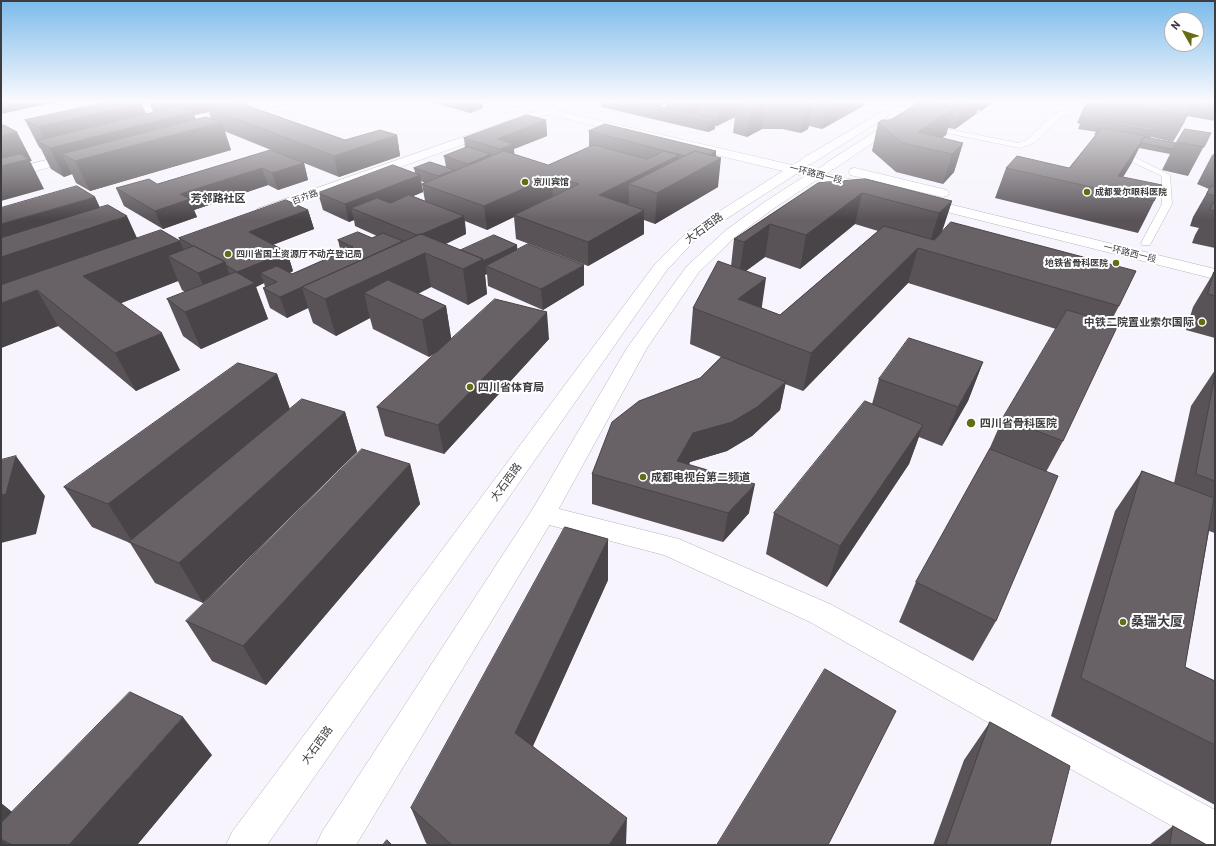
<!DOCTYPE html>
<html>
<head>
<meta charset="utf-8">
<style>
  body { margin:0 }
  #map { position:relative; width:1216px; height:846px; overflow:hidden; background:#f7f4fd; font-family:Barlow,sans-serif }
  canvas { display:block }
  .frame { position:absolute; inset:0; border:2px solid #3d3c3f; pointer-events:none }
  .north { position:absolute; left:1164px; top:12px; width:40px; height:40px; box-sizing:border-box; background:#fff; border:1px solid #b1b1b2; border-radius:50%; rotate:309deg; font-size:11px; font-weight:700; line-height:16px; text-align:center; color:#3d3c3f }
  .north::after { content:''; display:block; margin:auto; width:14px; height:18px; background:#646d13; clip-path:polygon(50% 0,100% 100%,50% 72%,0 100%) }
</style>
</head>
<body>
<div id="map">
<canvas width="1216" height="846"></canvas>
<div class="frame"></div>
<div class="north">N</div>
</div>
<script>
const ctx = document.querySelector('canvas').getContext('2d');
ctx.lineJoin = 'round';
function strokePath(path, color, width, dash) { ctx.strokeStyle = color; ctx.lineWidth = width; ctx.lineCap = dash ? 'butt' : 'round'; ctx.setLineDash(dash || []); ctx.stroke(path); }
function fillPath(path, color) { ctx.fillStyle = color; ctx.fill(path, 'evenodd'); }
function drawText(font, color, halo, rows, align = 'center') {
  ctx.font = font + ' Barlow,"Noto Sans SC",sans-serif'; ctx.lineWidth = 4; ctx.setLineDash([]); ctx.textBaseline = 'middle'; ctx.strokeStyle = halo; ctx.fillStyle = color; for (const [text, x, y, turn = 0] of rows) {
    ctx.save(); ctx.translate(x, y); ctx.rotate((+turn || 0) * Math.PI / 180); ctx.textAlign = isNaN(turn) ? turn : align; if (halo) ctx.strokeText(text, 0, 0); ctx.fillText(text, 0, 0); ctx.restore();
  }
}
const lane = new Path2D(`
  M1069 102H1083L1084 103 1074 114 1061 117 1034 143 1020 148 927 129 923 127 927 125 1019 143 1028 139 1055 113 1068 110 1075 104 1070 103Z
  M1113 149H1119L1170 175 1172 204 1150 245H1142L1141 243 1162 204V176L1113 153 1112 151Z`);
const street = new Path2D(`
  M271 102H287L286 104 226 119 221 116 222 114Z
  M564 102H581C577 106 565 109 559 107L558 105 559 103Z
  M77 152 81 153 83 156 81 159 1 180V172Z
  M543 505 679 539 830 604 1215 810V845H1207L1202 843 810 622 664 555 534 521 530 514 534 507Z`);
const secondary = new Path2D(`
  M563 102 567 103 568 105 567 107 267 215 262 216 257 215 255 212 257 209Z
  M922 102H933L834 169H826L824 166 826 163Z
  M884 111 889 114 888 116 811 164H803L801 161 803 158Z`);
const primary = new Path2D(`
  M504 102H520L792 165 807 157 811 158 813 161 804 168 814 171 830 162 834 163 836 166 827 174 876 185 878 188 876 191 871 192 818 179 773 209 735 237 699 272 647 348 552 521 356 845H316L322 832 534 507 627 348 687 266 725 231 763 203 805 176 796 174 698 237 667 270 267 845H226L232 832 655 264 688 231 783 171 509 105Z
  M855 168 947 190 949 193 947 196 942 197 850 175 849 172 850 169Z
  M920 197 1215 269V279L915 204 913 201 915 198Z`);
const wall = new Path2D(`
  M149 102H249L241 103 345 140 397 135 400 156 339 177 304 163 308 180 278 190 268 185 194 210 197 217 163 229 124 206 116 188 157 184 271 150 224 131 231 150 90 191 76 183 72 174 64 177 51 169 41 149 39 147 25 120 146 114 153 112ZM209 112 211 118 196 119 194 115Z
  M430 102H482L483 108 470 113Z
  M601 102H865V105L822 129 809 126 808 129 801 133 782 129H762L747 137 733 133 735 117 717 126H715V129L708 132 601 107ZM666 103V108L659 106 662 105Z
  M936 102H993L981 111 978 110 976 114 955 129 948 128 946 135 942 138 963 143 954 172 943 184 896 172 872 151 878 123 936 105Z
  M1086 102H1215V121L1187 116 1173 142 1151 137V138L1176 143 1185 129 1211 133 1188 176 1162 170 1170 154 1139 148 1131 164 1123 177 1162 185 1138 233 995 198 1006 168H1069L1093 138 1097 132 1078 129 1080 124 1077 123Z
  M546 120 547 136 514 149V154L548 165 589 147V131L716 151V156L718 187 655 224 644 220V234L588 266 516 239 514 217 487 230 465 221 466 234 446 244 461 250 517 245V250L584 285 543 310 488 286 487 274 485 275 487 294 468 305 431 287 418 294 446 306 451 339H549L444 454 385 436 377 407 438 351 429 357 373 329 370 318 336 336 313 323 308 308 287 318 270 308 263 288 265 287 264 283 256 287 268 319 201 349 183 336 167 299 185 292 182 290 178 281 121 303 180 370 136 391 58 326 1 348 95 197 100 208 137 238 180 241 183 250 179 238 308 210 314 229 273 245 287 252 293 271 290 273 292 274 341 253 338 240 372 238 377 236 355 226 354 220 349 222 323 210 318 193 415 173 414 168 446 167 444 156 465 148 464 138ZM421 181 425 183 422 184 425 201 413 196 423 192Z
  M1215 152V248L1192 243 1195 235 1199 228 1190 226 1193 217 1209 189 1197 184 1212 155 1214 154Z
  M818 183 952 201 942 232 1119 306 1110 323 1063 441 1046 472 996 621 973 661 899 622 916 582 988 452 1003 418 1056 329 908 283 803 391 785 384 780 410 752 436 727 451 690 462 689 465 749 513 723 542 592 504V474L700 378 721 357 690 344 693 308 731 266 734 239ZM855 224 878 231 780 315 762 308 746 271 765 257 800 269Z
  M1214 272H1215V338L1186 330 1193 307Z
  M983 362 968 401 942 446 919 437 909 464 827 587 766 554 774 513 872 404 879 379Z
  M1215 370V533L1209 531 1185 667 1215 681V805L1051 716 1115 511 1142 471 1174 483 1191 406Z
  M277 374 290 409 345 412 357 452 203 603 155 583 130 543 92 527 64 487Z
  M410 464 420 504 266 685 212 661 186 621Z
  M608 539V580L533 746 626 845H428L426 843 411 808Z
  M990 722 1050 845H933L964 760Z
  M212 755 137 845H1V803L12 812Z
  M1173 826 1207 845H1149Z`);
const shadedWall = new Path2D(`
  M1 102H57L1 114Z
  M162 102H249L214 110 208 108 209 112 194 115 199 128 222 122 231 150 90 191 75 161 62 154 72 174 64 177 50 148 48 147 38 127 142 103 149 123 168 118Z
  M472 102H482L483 108 470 113 468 103Z
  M649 102H666V103L652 109 649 108Z
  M685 102H699L698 112 687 117 684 116Z
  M719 102H749L736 107 735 117 717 126Z
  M766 102 762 129 747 137 750 110Z
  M830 102H865V105L822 129 827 103Z
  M965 102H980L976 114 955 129 963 103Z
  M984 102H993L981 111Z
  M1194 102 1184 123 1173 142 1186 115Z
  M813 103 808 129 801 133 806 107Z
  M954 108 946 135 927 149 918 132Z
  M716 119 715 129 708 132 709 122Z
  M546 120 547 136 514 149 515 160 502 165 500 149 497 139Z
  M17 132 32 161H30L44 189 1 201V136Z
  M397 135 400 156 339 177 334 156Z
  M1145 136 1131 164 1114 192 1118 176Z
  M963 143 954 172 943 184 952 154Z
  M716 151 715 161 721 158 718 187 655 224 657 193 701 160Z
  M491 154 492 165 470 175 468 164Z
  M679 155 677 177 629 184V203L599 219V195Z
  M304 163 308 180 278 190 272 173Z
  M262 168 268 185 194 210 197 217 163 229 155 211 180 194Z
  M420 175 423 192 367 215 351 208 354 220 349 222 345 204Z
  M552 176 553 198 514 215V217L487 230 484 206Z
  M1162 185 1146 216 1138 233Z
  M862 193 855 224 800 269 806 235Z
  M95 197 107 223 127 216 142 249 1 298V224Z
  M952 201 941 233 929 245 939 213Z
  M308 210 314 229 256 251 249 232Z
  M644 210V234L588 266V242Z
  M464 216 466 234 426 253H425L431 287 393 306 364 293 370 318 336 336 325 299 419 236Z
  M770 224 765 257 739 276 744 242Z
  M180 241 191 269 168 256 178 281 101 311 83 276Z
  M517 245 518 258 486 266 487 274 485 275 487 294 468 305 463 269 483 259Z
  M918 248 908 283 803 391 811 353Z
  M287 252 293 271 273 280 260 273 264 283 256 287 268 319 201 349 185 312 210 302 198 273 225 262 236 291 243 288 237 272Z
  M584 265V285L543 310 541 289Z
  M766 278 761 313 738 299Z
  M302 287 308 308 287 318 280 297Z
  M37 290 58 326 1 348V303Z
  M446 306 452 343 429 357 422 320Z
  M547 312 549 339 444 454 438 425Z
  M162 333 180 370 136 391 115 353Z
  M983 362 968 401 942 446 958 407Z
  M277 374 291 413 134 544 108 504Z
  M786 382 780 410 752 436 727 451 690 462 674 491 677 461 693 433Z
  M345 412 357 452 203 603 179 563Z
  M923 425 909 464 827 587 840 546Z
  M16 456 45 496 36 534 1 543V495Z
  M410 464 420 504 266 685 243 646Z
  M755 484 749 513 723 542 728 513Z
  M608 539V580L522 770 515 733Z
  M183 717 212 755 137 845H69Z
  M1 803 23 821 1 839Z
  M627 818 626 845H609Z
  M1 840 8 845H1Z`);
const building = new Path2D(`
  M107 102H138L142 103 38 127 25 120Z
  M233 102H236L345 140 380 130 397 135 334 156 208 108Z
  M619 102H638L716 119 709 122Z
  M747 102H808L813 103 806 107 786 103 766 102 750 110 736 107Z
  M819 102H830L827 103Z
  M920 102 954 108 918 132 963 143 952 154 903 143 878 123 882 120H890Z
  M954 102H965L963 103Z
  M1111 102H1194L1186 115Z
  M1195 102 1215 105V110L1192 106Z
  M179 106 193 112 50 148 37 141Z
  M527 115 546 120 497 139 514 144 500 149 464 138Z
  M1085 116 1156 128 1154 131 1082 118Z
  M206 117 222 122 75 161 62 154Z
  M605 124 716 151 710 155 695 151 685 156 589 131Z
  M4 125 17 132 1 136V126Z
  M1102 128 1145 136 1118 176 1162 185 1154 201 1006 168 1017 156 1069 168Z
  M1100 129H1101L1097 134H1095Z
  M1185 129 1211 133 1204 147 1177 142Z
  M1144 137 1176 143 1173 149 1141 143Z
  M594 145 647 159 664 151 679 155 599 195 644 210 588 242 514 215 579 184 552 176 484 206 422 184 504 151 548 165Z
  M467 147 491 154 468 164 444 156Z
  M271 150 304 163 272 173 262 168 180 194 190 199 155 211 116 188 149 179 157 184Z
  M695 151 721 158 657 193 629 184Z
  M20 154 29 159 1 166V159Z
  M430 162 455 170 438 176 414 168Z
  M393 165 420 175 345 204 318 193Z
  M866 179 952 201 939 213 862 193 806 235 770 224 744 242 734 239 818 183Z
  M77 186 95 197 1 224V208Z
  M1211 186 1215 187V196L1207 194Z
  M409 195 464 216 422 234H421L417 235 351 208 377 198 390 203Z
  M286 200 308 210 249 232 287 252 237 272 226 265 225 262 194 246H193L179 238Z
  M1213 203 1215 204V211L1210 210Z
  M108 205 127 216 1 257V238Z
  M951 222 1136 271 1119 306 918 248 811 353 693 308 718 261 766 278 738 299 780 315 884 226 934 240Z
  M161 230 180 241 83 276 162 333 115 353 37 290 1 303V285Z
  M358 232 372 238 383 233 403 241 280 297 263 288 277 282 260 273 277 266 292 274 353 247 338 240Z
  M421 234 483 259 463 269 425 253 325 299 302 287Z
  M494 235 517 245 483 261V259L461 250Z
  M528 244 584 265 541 289 486 266Z
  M194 246 225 262 198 273 168 256Z
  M236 272 255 283 185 312 167 299Z
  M1214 272H1215V296L1208 294Z
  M388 280 446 306 422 320 364 293Z
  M495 299 547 312 438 425 377 407Z
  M1067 310 1118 325 1063 441 1003 418Z
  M909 338 983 362 958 407 879 379Z
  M722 357 786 382 757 407 732 422 693 433 677 461 755 484 728 513 592 474 612 422 639 401 700 378Z
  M238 363 277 374 108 504 64 487Z
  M1215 375V481L1196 474Z
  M302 399 345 412 179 563 129 542Z
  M865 401 923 425 840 546 774 513Z
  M362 449 410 464 243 646 186 621Z
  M990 449 1058 476 996 621 916 582Z
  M16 456 6 494 1 495V460Z
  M1142 471 1214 498 1185 667 1215 681V745L1081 678Z
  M565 527 608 539 515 733 627 818 609 845H452L411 808Z
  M825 669 896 711 828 845H717Z
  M130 692 183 717 69 845H12L1 839V823Z
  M990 722 1070 766 1050 845H946Z
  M1173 826 1207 845H1170Z
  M387 840 392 845H383Z`);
const markers = [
  [525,182,4,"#646d13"],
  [1087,192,4,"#646d13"],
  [228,254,4,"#646d13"],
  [1116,263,4,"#646d13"],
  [1202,322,4,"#646d13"],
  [470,387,4,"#646d13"],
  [971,423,5,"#646d13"],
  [643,477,4,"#646d13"],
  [1123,622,4,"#646d13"]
];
const farStreetnames = [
  ["一环路西一段",816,174,14],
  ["百卉路",305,197,-20],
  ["一环路西一段",1130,253,14]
];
const farPoinames = [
  ["京川宾馆",533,182],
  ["成都爱尔眼科医院",1095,192],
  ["四川省国土资源厅不动产登记局",236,254],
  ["地铁省骨科医院",1108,263,"right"]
];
const farQuarternames = [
  ["芳邻路社区",218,198]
];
const streetNames = [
  ["大石西路",704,228,-36],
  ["大石西路",506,482,-54],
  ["大石西路",317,745,-54]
];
const poiNames = [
  ["中铁二院置业索尔国际",1194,322,"right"],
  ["四川省体育局",478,387],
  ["四川省骨科医院",980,423],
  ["成都电视台第二频道",651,477]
];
const nearPoinames = [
  ["桑瑞大厦",1131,622]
];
strokePath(lane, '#b6b3bb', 1);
strokePath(street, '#b6b3bb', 1);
strokePath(secondary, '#b6b3bb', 1);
strokePath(primary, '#b6b3bb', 1);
fillPath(lane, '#fff');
fillPath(street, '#fff');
fillPath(secondary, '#fff');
fillPath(primary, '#fff');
fillPath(wall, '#595358');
fillPath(shadedWall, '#494447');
fillPath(building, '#686166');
strokePath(building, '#494447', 1);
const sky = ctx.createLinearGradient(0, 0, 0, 220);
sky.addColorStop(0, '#7bbbea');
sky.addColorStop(0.46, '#fbfafe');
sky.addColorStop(1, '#fbfafe00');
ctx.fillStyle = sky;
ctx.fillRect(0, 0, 1216, 220);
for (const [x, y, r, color] of markers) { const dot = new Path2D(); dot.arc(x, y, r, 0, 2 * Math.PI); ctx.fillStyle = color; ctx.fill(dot); strokePath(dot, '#fff', 1.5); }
drawText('9px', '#3d3c3f', '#fff', farStreetnames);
drawText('bold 9px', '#3d3c3f', '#fff', farPoinames, 'left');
drawText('bold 11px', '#3a383f', '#fff', farQuarternames);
drawText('11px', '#3d3c3f', '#fff', streetNames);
drawText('bold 11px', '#3d3c3f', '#fff', poiNames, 'left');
drawText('bold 13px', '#3d3c3f', '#fff', nearPoinames, 'left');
</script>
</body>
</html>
